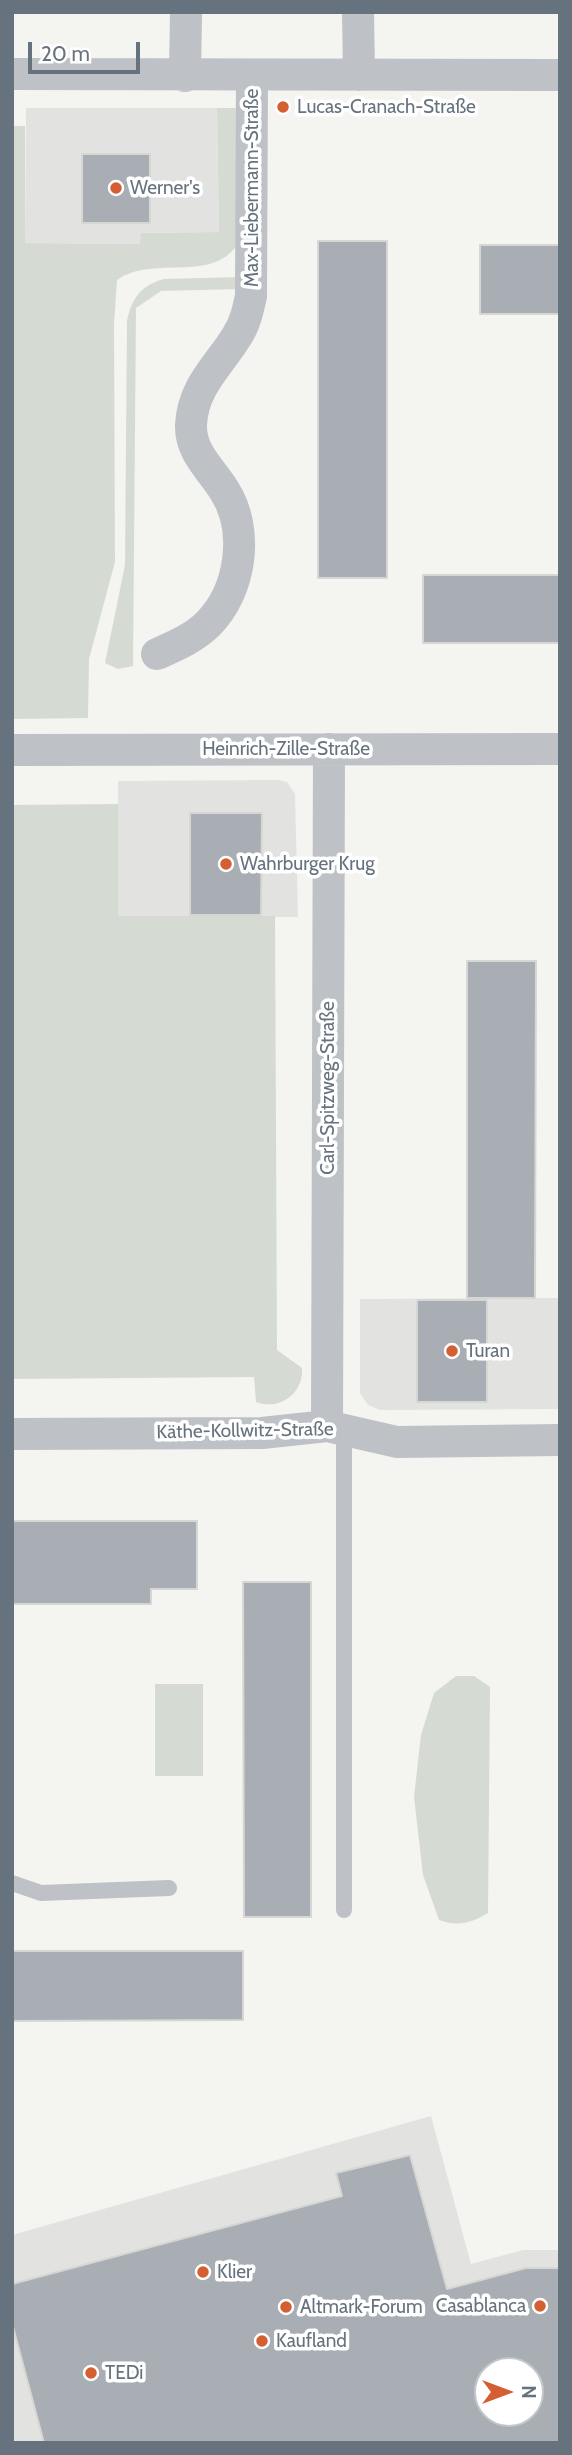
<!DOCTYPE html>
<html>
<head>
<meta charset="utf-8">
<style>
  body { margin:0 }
  #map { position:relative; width:572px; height:2455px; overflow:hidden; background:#f4f4f1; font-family:Cabin,sans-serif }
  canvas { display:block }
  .frame { position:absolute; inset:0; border:14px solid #66737f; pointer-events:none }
  .north { position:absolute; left:474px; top:2357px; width:70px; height:70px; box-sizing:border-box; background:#fff; border:2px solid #c2c7cc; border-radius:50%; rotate:90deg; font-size:19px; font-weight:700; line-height:28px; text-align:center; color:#66737f }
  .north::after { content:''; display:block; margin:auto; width:24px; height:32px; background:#d35f33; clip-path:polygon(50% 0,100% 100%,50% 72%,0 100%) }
  .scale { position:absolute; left:28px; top:42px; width:112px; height:32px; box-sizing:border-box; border:4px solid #66737f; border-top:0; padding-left:9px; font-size:21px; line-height:24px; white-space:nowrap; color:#66737f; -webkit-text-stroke:5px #fff; paint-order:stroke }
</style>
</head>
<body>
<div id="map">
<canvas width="572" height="2455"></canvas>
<div class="frame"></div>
<div class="north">N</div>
<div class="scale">20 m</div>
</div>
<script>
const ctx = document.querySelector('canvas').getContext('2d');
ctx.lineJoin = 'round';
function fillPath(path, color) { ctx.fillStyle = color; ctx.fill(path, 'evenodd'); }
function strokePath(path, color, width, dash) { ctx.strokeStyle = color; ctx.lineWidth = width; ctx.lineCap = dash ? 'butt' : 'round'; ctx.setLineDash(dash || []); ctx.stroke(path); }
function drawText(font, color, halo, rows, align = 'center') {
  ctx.font = font + ' Cabin,sans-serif'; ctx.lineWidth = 7; ctx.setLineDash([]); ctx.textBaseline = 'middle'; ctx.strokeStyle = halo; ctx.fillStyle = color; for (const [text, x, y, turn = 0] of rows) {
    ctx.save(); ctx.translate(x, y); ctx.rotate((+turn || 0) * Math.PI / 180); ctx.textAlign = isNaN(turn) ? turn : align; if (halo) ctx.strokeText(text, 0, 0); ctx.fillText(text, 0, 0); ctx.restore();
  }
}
const built = new Path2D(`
  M26 108H217L219 232 141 233V244L25 243Z
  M280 780 287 782 295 794 298 917 118 916V781Z
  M560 1298V1409L380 1410 368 1405 360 1393V1299Z
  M431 2116 471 2264 523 2250H560V2443H12V2235ZM488 2371H530V2413H488Z`);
const green = new Path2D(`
  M217 108H238L241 238C217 287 155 253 117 280L114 324 115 562 89 659 88 718 12 719V126H25V243L140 244 141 233 219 232Z
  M241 277V289L161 291 136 308 133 666 118 669 105 663 125 565 127 321C132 298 140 286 164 279Z
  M118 804V916H275L277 1350 302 1368C304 1393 280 1411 256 1402L254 1377 12 1379V805Z
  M456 1676H474L490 1687 488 1913C471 1923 458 1927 439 1920L423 1875 414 1797 421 1735 434 1693Z
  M155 1684H203V1776H155Z`);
const building = new Path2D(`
  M82 154H150V223H82Z
  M318 241H387V578H318Z
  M480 245H560V314H480Z
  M423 575H560V643H423Z
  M190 813H262L261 915H190Z
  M467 961H536L535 1298H467Z
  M417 1300H487V1402H417Z
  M12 1521H197V1589H151V1604H12Z
  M243 1582H311V1917H244Z
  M12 1951H243V2020L12 2021Z
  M410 2155 447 2289 526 2268H560V2443H44L12 2323V2284L342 2196 336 2173ZM488 2371H530V2413H488Z`);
const lane = new Path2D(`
  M344 1430V1910
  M12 1883 41 1893 169 1888`);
const street = new Path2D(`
  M358 12 359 75
  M12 74 560 75
  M185 76 186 12
  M157 654C175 646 194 638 208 624 241 591 250 530 224 490 211 469 190 452 191 425 193 386 218 367 237 336 245 324 248 310 251 296L252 76
  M12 750 560 749
  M327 1426 329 749
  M12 1434 262 1433 327 1426 397 1442 560 1440`);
const markers = [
  [283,107,7,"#d35f33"],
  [116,188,7,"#d35f33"],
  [226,864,7,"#d35f33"],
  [452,1351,7,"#d35f33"],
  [203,2272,7,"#d35f33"],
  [540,2306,7,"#d35f33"],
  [286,2307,7,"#d35f33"],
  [262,2341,7,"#d35f33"],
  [91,2373,7,"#d35f33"]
];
const poiNames = [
  ["Lucas-Cranach-Straße",297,107],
  ["Werner's",130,188],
  ["Wahrburger Krug",240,864],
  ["Turan",466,1351],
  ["Klier",217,2272],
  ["Casablanca",526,2306,"right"],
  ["Altmark-Forum",300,2307],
  ["Kaufland",276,2341],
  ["TEDi",105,2373]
];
const streetNames = [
  ["Max-Liebermann-Straße",252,188,-90],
  ["Heinrich-Zille-Straße",286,749],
  ["Carl-Spitzweg-Straße",328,1088,-90],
  ["Käthe-Kollwitz-Straße",245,1431,-1]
];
fillPath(built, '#e2e3e1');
fillPath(green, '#d5dbd2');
fillPath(building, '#a8aeb3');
strokePath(building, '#d6d6d4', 2);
strokePath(lane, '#bec1c5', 16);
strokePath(street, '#bec1c5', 32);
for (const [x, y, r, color] of markers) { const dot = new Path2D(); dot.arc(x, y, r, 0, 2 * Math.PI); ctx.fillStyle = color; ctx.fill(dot); strokePath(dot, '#fff', 2.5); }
drawText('19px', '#66737f', '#fff', poiNames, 'left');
drawText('19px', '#66737f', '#fff', streetNames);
</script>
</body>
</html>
